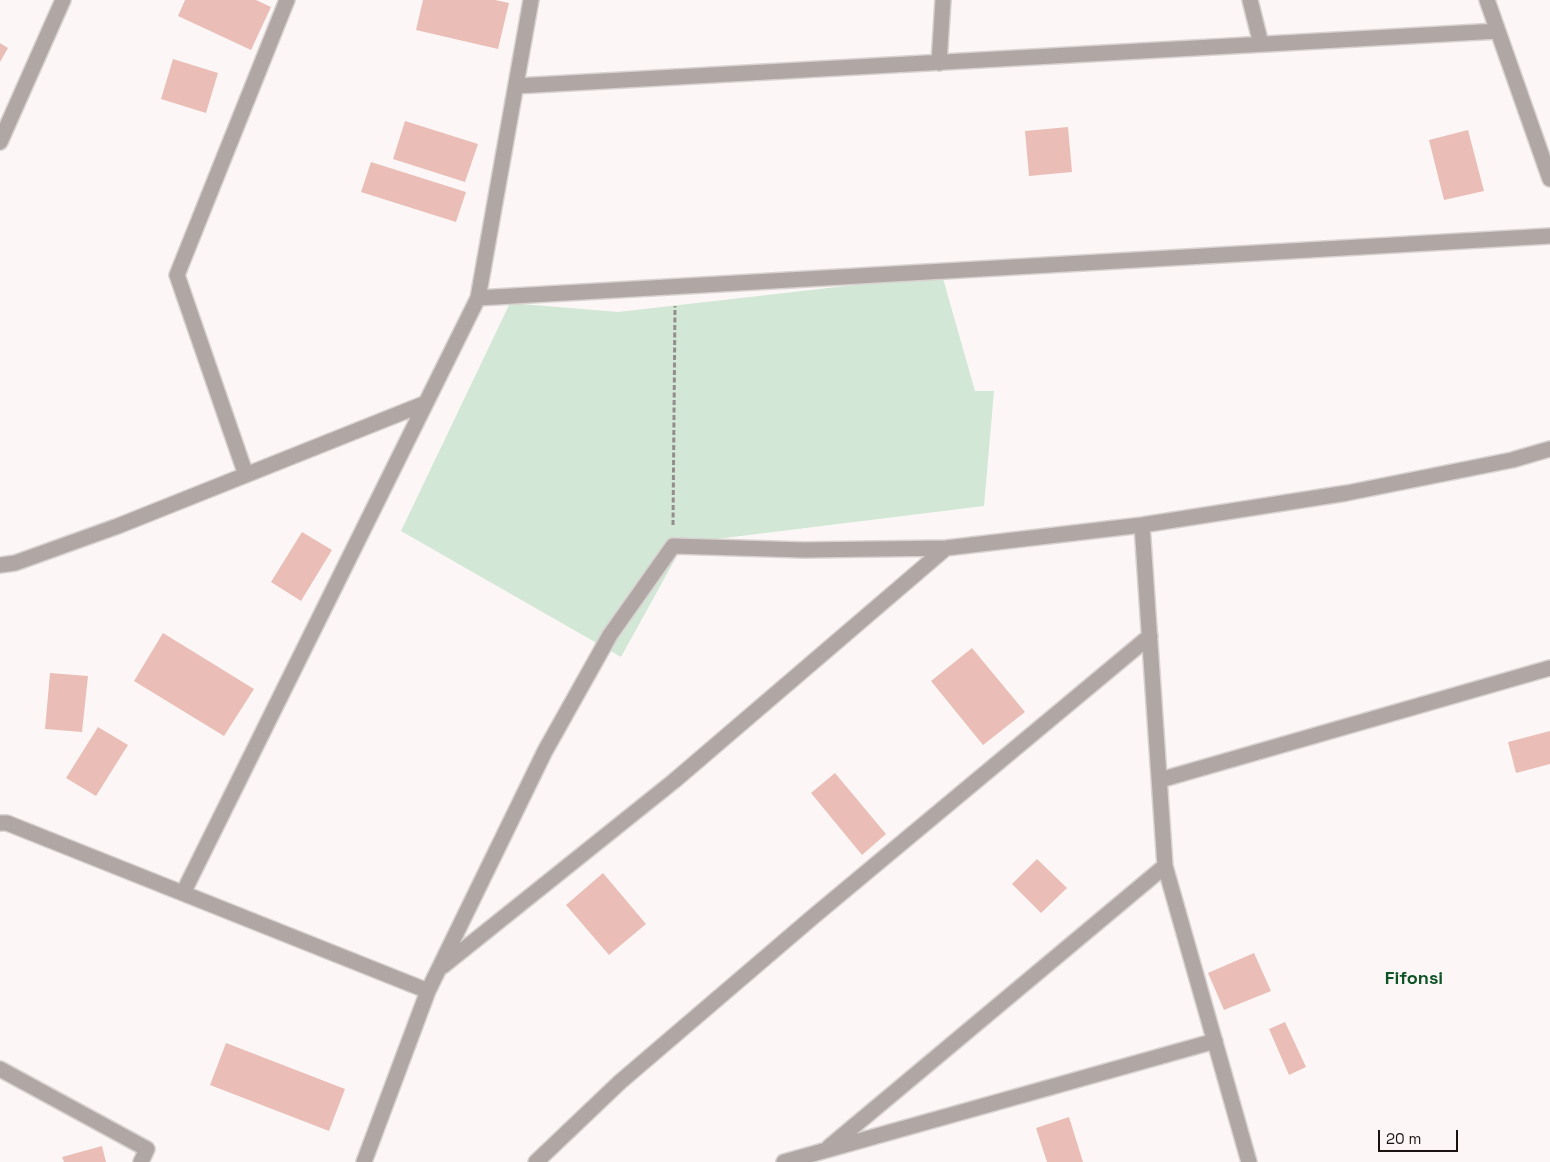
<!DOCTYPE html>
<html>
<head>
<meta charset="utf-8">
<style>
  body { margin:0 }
  #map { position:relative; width:1550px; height:1162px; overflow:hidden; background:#fcf7f6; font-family:"Space Grotesk",sans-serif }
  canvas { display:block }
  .scale { position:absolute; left:1378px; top:1130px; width:80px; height:22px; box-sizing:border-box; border:2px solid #191211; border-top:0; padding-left:6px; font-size:15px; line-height:18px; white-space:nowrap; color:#191211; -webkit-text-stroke:4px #fcf7f6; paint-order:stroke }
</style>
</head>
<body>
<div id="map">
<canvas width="1550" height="1162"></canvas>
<div class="scale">20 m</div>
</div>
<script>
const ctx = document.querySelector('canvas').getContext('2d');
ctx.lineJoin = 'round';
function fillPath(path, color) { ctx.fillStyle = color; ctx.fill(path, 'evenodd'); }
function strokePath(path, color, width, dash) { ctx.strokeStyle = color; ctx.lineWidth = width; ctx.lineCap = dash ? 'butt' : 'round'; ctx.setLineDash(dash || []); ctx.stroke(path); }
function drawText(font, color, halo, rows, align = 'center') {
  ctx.font = font + ' "Space Grotesk",sans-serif'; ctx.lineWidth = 4; ctx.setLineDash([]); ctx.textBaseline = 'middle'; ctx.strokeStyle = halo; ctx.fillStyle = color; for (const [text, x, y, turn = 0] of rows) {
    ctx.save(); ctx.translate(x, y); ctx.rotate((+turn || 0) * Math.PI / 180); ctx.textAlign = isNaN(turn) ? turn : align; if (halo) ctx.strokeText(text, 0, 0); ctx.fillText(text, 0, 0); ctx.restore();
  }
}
const green = new Path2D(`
  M942 275 975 391H994L984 506 684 543 621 657 401 531 510 303 618 312Z`);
const building = new Path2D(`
  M185 0H256L271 7 251 50 178 16Z
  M423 0H495L509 3 498 49 416 30Z
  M0 43 8 48 0 62Z
  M173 59 218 73 206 113 161 99Z
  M405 121 478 144 465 182 393 159Z
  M1068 127 1072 172 1029 176 1025 131Z
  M1468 130 1484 191 1444 200 1429 140Z
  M371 162 466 192 456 222 361 192Z
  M302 532 332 550 301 601 271 582Z
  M163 633 254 689 224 736 134 681Z
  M972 648 1025 712 983 745 931 681Z
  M50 673 88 676 82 732 45 729Z
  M98 727 128 745 96 796 66 778Z
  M1550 731V764L1516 773 1508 742Z
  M835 773 886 834 862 855 811 793Z
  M1037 859 1067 888 1041 913 1012 884Z
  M603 873 646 924 609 955 566 905Z
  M1254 953 1271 991 1224 1010 1208 973Z
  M1285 1022 1306 1067 1289 1075 1269 1029Z
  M226 1043 345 1089 329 1131 210 1085Z
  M1069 1117 1083 1162H1047L1036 1128Z
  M102 1146 106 1162H64L62 1157Z`);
const path = new Path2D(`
  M673 525 675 306`);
const street = new Path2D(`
  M1250 0 1261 44
  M1487 0 1550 179
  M939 63 943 0
  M516 86 1498 31
  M0 142 63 0
  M478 298 1550 236
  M246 475 177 275 287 0
  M1142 525 1165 866 1249 1162
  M0 565 15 563 118 526 426 403
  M1160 780 1550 668
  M0 823H7L428 991
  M183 893 478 298 531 0
  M443 966 674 781 946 548
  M0 1069 147 1149 141 1162
  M829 1147 1165 866
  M364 1162 428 991 545 751 610 635 673 546 804 550 946 548 1142 525 1347 493 1512 460 1550 449
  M536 1162 620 1082 814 916 1150 636
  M784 1162 1215 1041`);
const quarterNames = [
  ["Fifonsi",1414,979]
];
fillPath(green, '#d2e7d5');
fillPath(building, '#eabeb7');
strokePath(street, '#d8d2d1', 18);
strokePath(path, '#938d8c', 3, [5, 2.5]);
strokePath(street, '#b0a7a5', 15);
drawText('bold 18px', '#0d5326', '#fcf7f6', quarterNames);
</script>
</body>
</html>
